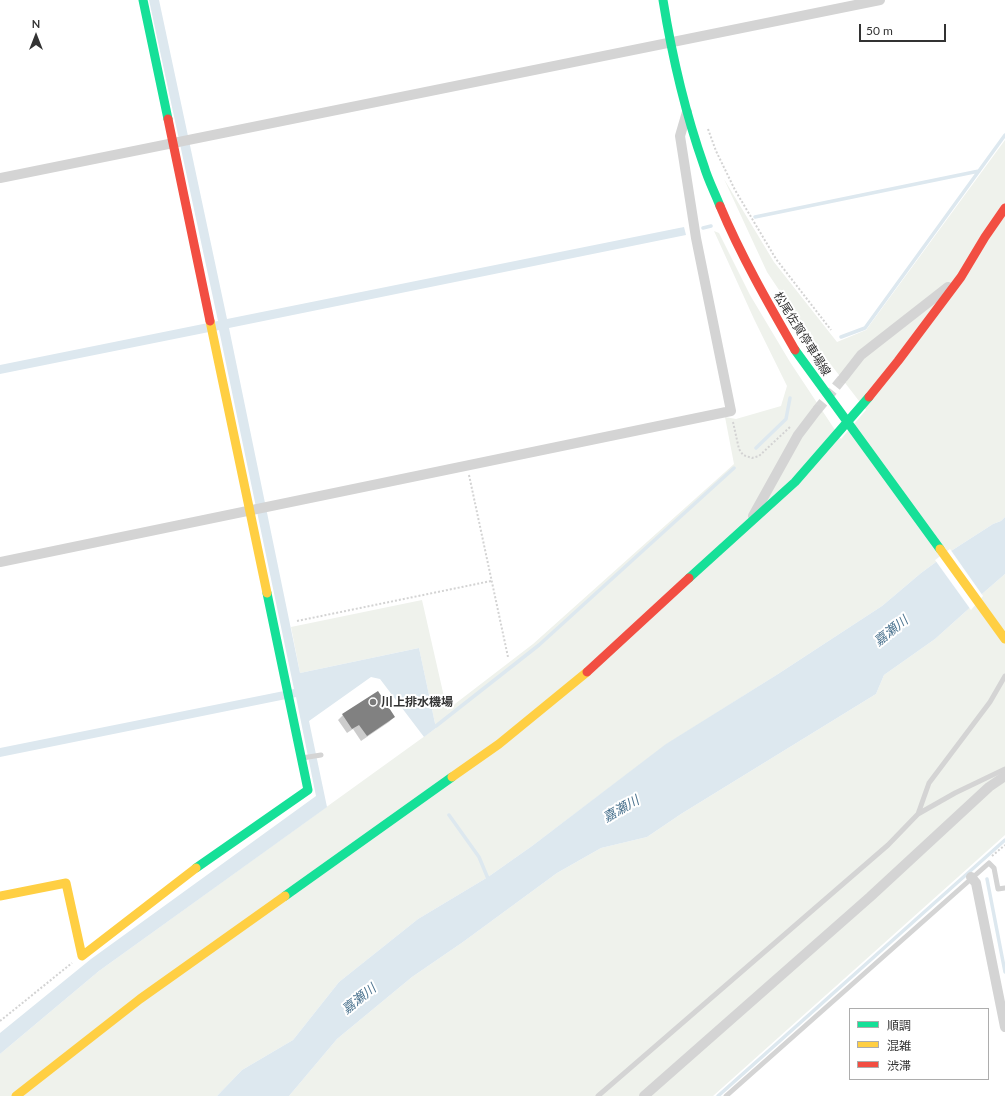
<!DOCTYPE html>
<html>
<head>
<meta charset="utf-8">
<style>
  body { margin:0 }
  #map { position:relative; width:1005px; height:1096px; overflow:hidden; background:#fff; font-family:Lato,"Noto Sans JP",sans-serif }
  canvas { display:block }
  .legend { position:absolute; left:849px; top:1008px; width:140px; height:72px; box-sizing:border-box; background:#fff; border:1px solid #adadad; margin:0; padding:5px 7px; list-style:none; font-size:12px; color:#333 }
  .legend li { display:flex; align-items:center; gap:8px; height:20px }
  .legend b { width:20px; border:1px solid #adadad }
  .north { position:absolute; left:16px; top:16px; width:40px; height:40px; -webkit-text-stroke:3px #fff; paint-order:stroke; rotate:0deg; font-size:11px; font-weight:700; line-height:16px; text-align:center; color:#333 }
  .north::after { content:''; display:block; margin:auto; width:14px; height:18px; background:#333; clip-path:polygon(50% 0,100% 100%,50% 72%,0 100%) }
  .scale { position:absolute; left:859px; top:24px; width:87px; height:18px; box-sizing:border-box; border:2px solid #333; border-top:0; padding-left:5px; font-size:12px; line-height:14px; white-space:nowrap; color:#333; -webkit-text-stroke:3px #fff; paint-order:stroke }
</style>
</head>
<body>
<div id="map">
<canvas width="1005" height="1096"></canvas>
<ul class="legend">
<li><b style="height:5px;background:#16e098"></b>順調</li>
<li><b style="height:5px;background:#ffcf43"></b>混雑</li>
<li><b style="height:5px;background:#f24e42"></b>渋滞</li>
</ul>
<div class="north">N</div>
<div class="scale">50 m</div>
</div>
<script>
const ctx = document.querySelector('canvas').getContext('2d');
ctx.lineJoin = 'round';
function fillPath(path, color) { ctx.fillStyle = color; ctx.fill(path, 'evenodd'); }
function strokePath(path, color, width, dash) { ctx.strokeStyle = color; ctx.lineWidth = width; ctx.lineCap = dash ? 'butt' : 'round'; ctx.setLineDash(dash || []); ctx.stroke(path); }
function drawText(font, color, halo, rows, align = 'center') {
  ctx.font = font + ' Lato,"Noto Sans JP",sans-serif'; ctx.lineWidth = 4; ctx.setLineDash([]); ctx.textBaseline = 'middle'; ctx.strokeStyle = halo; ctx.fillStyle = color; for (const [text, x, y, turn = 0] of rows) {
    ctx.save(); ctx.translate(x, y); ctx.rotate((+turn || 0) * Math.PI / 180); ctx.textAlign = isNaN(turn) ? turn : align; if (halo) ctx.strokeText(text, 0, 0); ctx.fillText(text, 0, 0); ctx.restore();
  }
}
const green = new Path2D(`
  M1005 140V517L1001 521 993 524 951 551 921 573 882 606 778 674 667 744 532 846 488 877 418 919 339 982 293 1040 242 1070 217 1096H0V1054L99 971 436 728 419 648 300 673 291 627 422 600 447 710 533 644 734 464 725 417 736 419 781 406 787 386 754 319 714 231 719 233 750 295 790 362 841 439 866 410 815 344 767 272 724 179 774 262 837 342 866 330Z
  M1005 574V835L713 1096H289L337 1039 412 977 463 942 557 873 601 848 647 837 681 814 876 694 884 675 935 639 974 604 982 594Z`);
const water = new Path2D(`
  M149 0H159L227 319 684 227 686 235 229 328 300 673 419 648 436 728 424 737 380 679 371 677 309 721 327 807 99 971 0 1054V1033L91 959 316 796 296 697 0 757V748L294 689 219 330 0 374V365L218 321Z
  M1005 517V574L982 594 974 604 935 639 884 675 876 694 681 814 647 837 601 848 557 873 463 942 412 977 337 1039 289 1096H217L242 1070 293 1040 339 982 418 919 488 877 532 846 666 744 778 674 882 606 921 573 951 551 993 524 1001 521Z`);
const pier = new Path2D(`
  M950 549 983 596 971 610 935 560Z`);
const shadow = new Path2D(`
  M343 715 394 717 389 722 361 741 353 729 347 733 338 720Z`);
const stream = new Path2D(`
  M755 217 979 171
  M703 228 711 226
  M841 337 865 328 1005 135
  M756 448 786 419 790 398
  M436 726 539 645 734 468
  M449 815 479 857 489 881
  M987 879 1005 972
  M718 1096 1005 840`);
const building = new Path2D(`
  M378 691 395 717 367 736 359 725 352 729 342 714Z`);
const streetTunnel = new Path2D(`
  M817 410 843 378`);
const path = new Path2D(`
  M708 129 716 151 735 190 776 259 831 330
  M733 422 739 449 743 455 752 458 759 456 790 427
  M469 475 508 657
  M297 621 491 581
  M992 856 1005 845
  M0 1021 72 963`);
const lane = new Path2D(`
  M302 758 321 755
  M918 814 929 783 990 702 1005 676
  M598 1096 888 845 918 814 955 793 1005 769
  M726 1096 989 863 994 868 998 889 1005 888`);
const street = new Path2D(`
  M0 178 880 0
  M843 378 861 355 948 287
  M753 516 798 435 817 410
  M0 562 731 411 696 238 680 136 687 112
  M971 877 976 883 1005 1027
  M644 1096 870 897 989 787 1005 776`);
const fast = new Path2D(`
  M143 0 168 119
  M663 0C672 56 685 112 704 166 708 180 715 193 720 206
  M795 350 940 549
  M689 578 795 482 869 397
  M196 868 308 790 267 593
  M285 896 452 777`);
const slow = new Path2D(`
  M210 321 267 593
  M940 549 1005 639
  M452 777 499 744 587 672
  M0 896 66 883 82 956 196 868
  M16 1096 140 999 285 896`);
const jam = new Path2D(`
  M168 119 210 321
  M720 206C741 256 768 303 795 350
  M869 397 898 361 961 277 985 237 1005 208
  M587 672 689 578`);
const markers = [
  [373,702,4,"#7a7a7a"]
];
const streetNames = [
  ["松尾佐賀停車場線",802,334,58]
];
const poiNames = [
  ["川上排水機場",381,702]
];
const waterNames = [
  ["嘉瀬川",891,631,-39],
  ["嘉瀬川",621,809,-30],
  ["嘉瀬川",359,999,-39]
];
fillPath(green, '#eff2ec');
fillPath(water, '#dde8ef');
fillPath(pier, '#fff');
fillPath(shadow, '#0003');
strokePath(stream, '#dde8ef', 3.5);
fillPath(building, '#818181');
strokePath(streetTunnel, '#d6d6d6', 10, [10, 5]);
strokePath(path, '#d3d3d3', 2, [2, 2]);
strokePath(lane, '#d4d4d4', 5);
strokePath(street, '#d4d4d4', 10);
strokePath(fast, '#16e098', 9);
strokePath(slow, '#ffcf43', 9);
strokePath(jam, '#f24e42', 9);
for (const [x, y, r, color] of markers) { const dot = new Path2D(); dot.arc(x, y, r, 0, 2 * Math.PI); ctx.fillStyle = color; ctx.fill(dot); strokePath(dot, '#fff', 1.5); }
drawText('12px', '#333', '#fff', streetNames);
drawText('bold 12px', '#333', '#fff', poiNames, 'left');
drawText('italic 13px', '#49718d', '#fff', waterNames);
</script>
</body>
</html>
